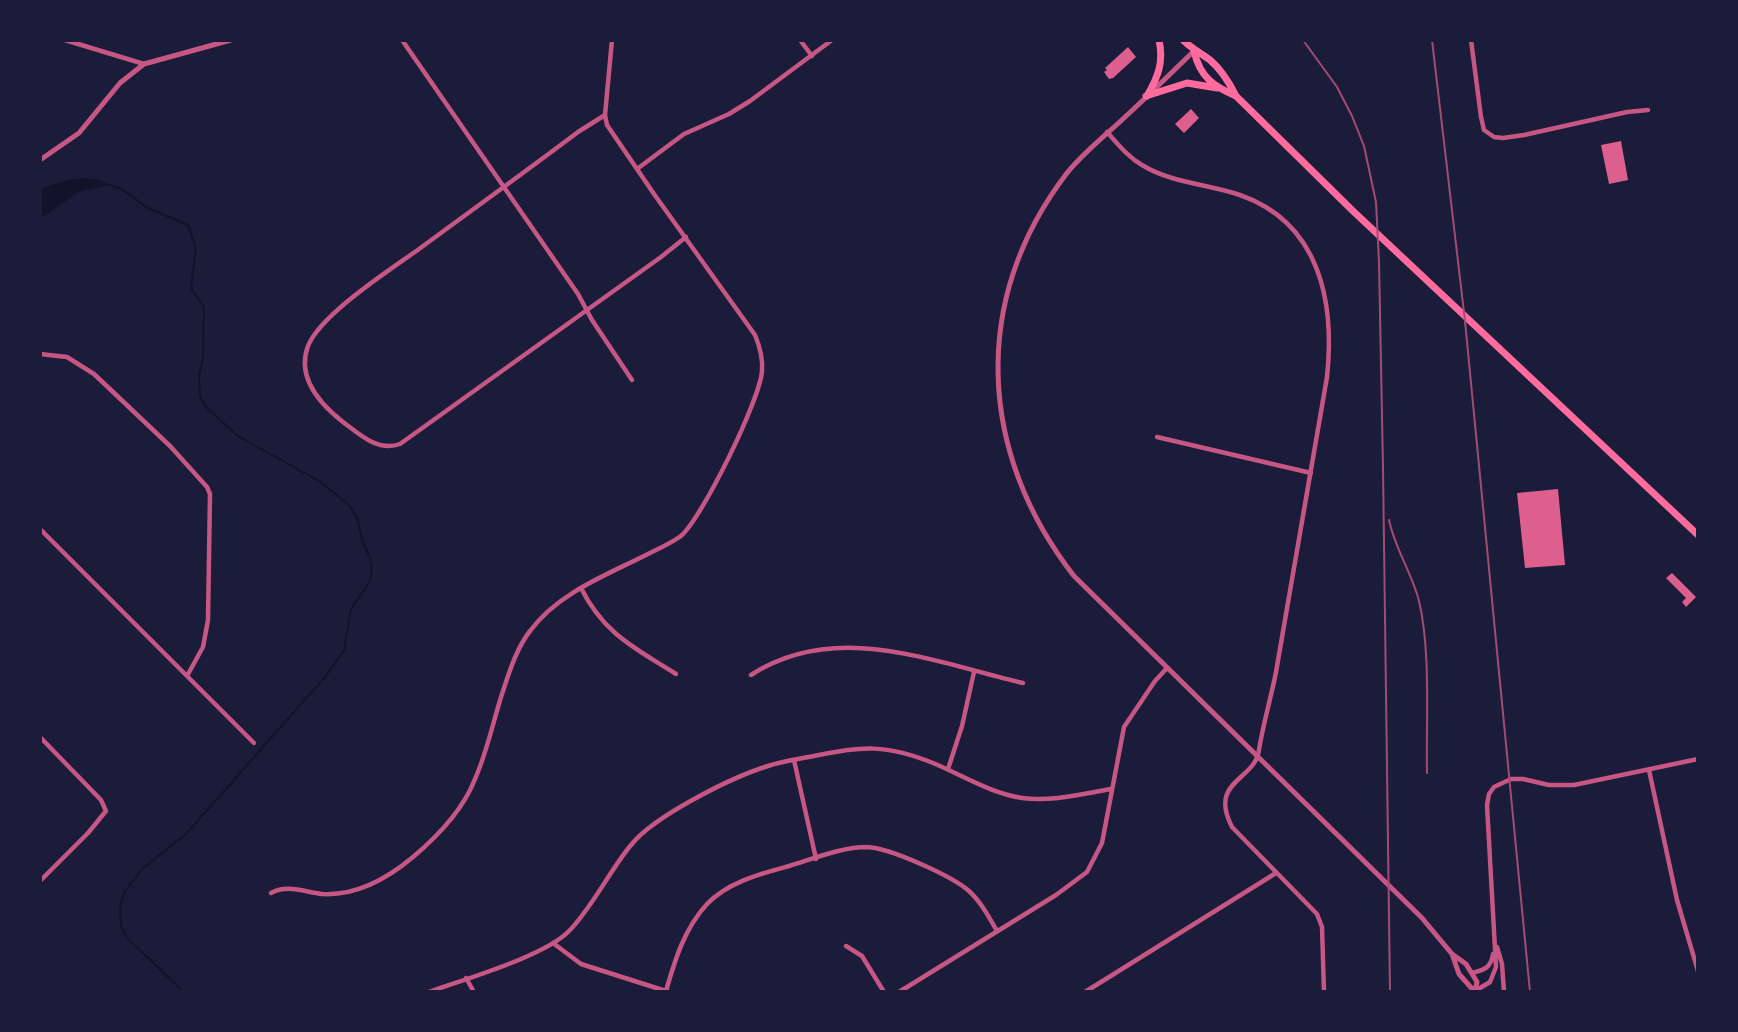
<!DOCTYPE html>
<html>
<head>
<meta charset="utf-8">
<style>
  body { margin:0 }
  #map { position:relative; width:1738px; height:1032px; overflow:hidden; background:#1b1b3a; font-family:"IBM Plex Sans",sans-serif }
  canvas { display:block }
  .frame { position:absolute; inset:0; border:42px solid #1b1b3a; pointer-events:none }
</style>
</head>
<body>
<div id="map">
<canvas width="1738" height="1032"></canvas>
<div class="frame"></div>
</div>
<script>
const ctx = document.querySelector('canvas').getContext('2d');
ctx.lineJoin = 'round';
function fillPath(path, color) { ctx.fillStyle = color; ctx.fill(path, 'evenodd'); }
function strokePath(path, color, width, dash) { ctx.strokeStyle = color; ctx.lineWidth = width; ctx.lineCap = dash ? 'butt' : 'round'; ctx.setLineDash(dash || []); ctx.stroke(path); }
const water = new Path2D(`
  M85 178 99 180 110 185 78 192 40 219V189L68 180Z`);
const stream = new Path2D(`
  M1697 40 1698 41
  M110 185 122 189 146 207 188 225 196 248 191 288 204 307 203 358 199 376 200 397 207 408 238 436 319 481 349 505 357 518 363 542 370 558 372 569 370 581 351 609 344 650 325 677 186 834 142 869 124 893 120 908 121 926 127 938 184 992`);
const building = new Path2D(`
  M1128 47 1136 57 1113 78 1109 79 1104 72 1107 70 1105 68Z
  M1191 109 1199 118 1184 133 1175 124Z
  M1621 141 1628 180 1609 184 1601 145Z
  M1558 489 1565 565 1525 568 1517 493Z
  M1672 573 1696 597 1686 607 1682 602 1686 598 1666 578Z`);
const minor = new Path2D(`
  M65 40 144 64
  M402 40 578 294 592 320 632 380
  M800 40 812 56
  M1471 40 1481 117 1484 130 1494 137 1503 138 1524 135 1627 112 1648 110
  M605 115 578 132C525 172 472 210 419 249 390 270 321 314 308 346 296 378 320 404 343 422 360 435 378 452 400 444L661 257 686 237
  M1107 132C1118 144 1128 157 1142 165 1171 183 1208 184 1240 195 1320 223 1335 302 1327 377 1310 475 1293 574 1276 672 1271 698 1263 724 1259 750 1255 781 1208 780 1232 827L1317 914 1322 927 1324 992
  M637 169 684 134 729 114 750 101 832 40
  M40 354 67 357 94 374 170 446 207 487 210 494 208 620 203 647 187 676
  M1157 437 1311 473
  M40 529 254 743
  M581 588C604 634 635 648 676 674
  M751 675C836 620 933 662 1023 683
  M40 737 101 800 106 811 88 833 40 881
  M794 760 816 859
  M948 769 962 726 974 672
  M1649 770 1677 900 1698 971
  M271 893C288 884 304 892 322 894 356 896 388 878 413 857 438 836 463 810 475 779 487 752 493 722 502 694 509 673 516 649 530 631 557 594 604 576 644 556 656 550 670 544 681 536 702 518 760 400 762 371 763 359 760 347 755 335L654 194 607 125 605 115 612 40
  M553 943 581 964 669 992
  M846 946 862 956 884 992
  M1497 947 1502 964 1504 992
  M1472 973C1484 970 1491 968 1493 954
  M466 978 474 992
  M666 991C675 960 684 929 707 904 728 882 760 874 789 866 813 859 841 847 867 847 890 848 952 876 969 891 981 902 989 917 997 931
  M1475 991 1490 982 1496 967 1487 805 1489 794 1494 787 1511 779H1523L1549 785H1574L1698 759
  M429 992C465 979 545 956 569 931 592 908 610 870 631 845 654 816 732 777 768 766 783 761 799 759 814 756 862 746 886 744 933 763 962 775 990 793 1022 798 1051 802 1082 794 1111 789
  M899 992 1056 895 1087 872 1102 843 1124 727 1155 681 1167 668
  M1085 992 1276 873`);
const tertiary = new Path2D(`
  M1194 51C1171 73 1148 96 1125 117 1105 136 1084 152 1067 173 970 299 978 453 1074 576L1422 918 1452 954 1466 964 1477 982 1475 991
  M40 160 79 133 120 83 144 64 231 40
  M1452 954 1459 974 1475 992`);
const primary = new Path2D(`
  M1183 40C1192 49 1201 53 1210 60 1222 70 1229 82 1236 96L1353 211 1698 535
  M1194 51C1200 77 1213 86 1236 96
  M1146 96 1187 83 1217 88
  M1147 96C1158 77 1164 62 1159 40`);
const rail = new Path2D(`
  M1303 40 1337 87 1352 116 1364 146 1376 202 1379 262 1383 468 1390 992
  M1432 40 1465 321 1530 992
  M1389 520C1395 549 1412 573 1419 601 1431 651 1426 721 1427 773`);
fillPath(water, '#12122b');
strokePath(stream, '#12122b', 2);
fillPath(building, '#dd5f8e');
strokePath(minor, '#c65784', 4.5);
strokePath(tertiary, '#c65784', 5);
strokePath(primary, '#ff6b9d', 7);
strokePath(rail, '#a44b75', 2);
</script>
</body>
</html>
